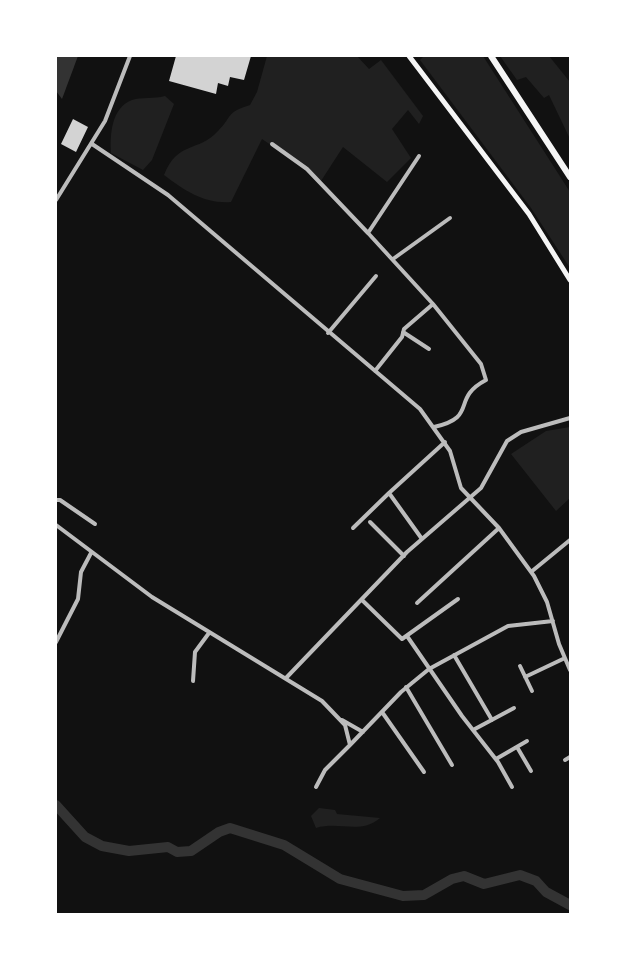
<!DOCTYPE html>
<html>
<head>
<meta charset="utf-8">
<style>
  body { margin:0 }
  #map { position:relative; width:626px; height:970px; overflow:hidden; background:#111; font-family:"Noto Sans",sans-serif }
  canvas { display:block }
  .frame { position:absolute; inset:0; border:57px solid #fff; pointer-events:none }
</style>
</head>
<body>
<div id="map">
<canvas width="626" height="970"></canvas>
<div class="frame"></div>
</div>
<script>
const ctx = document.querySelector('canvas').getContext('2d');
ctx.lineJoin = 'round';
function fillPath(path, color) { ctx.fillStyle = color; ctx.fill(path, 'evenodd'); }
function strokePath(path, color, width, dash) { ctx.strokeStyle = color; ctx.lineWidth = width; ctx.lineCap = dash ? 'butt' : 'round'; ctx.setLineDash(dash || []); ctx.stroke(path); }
const green = new Path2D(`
  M267 56H357L369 69 381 60 423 116 419 124 408 110 392 129 411 158 387 182 343 147 319 184 296 162 262 139 231 202C205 204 185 191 164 175 178 140 198 153 218 131 233 116 225 113 250 105L257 92Z
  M424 56H483L570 192V268L531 208 420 60Z
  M500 56H549L570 82V139L549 95 544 98 526 77 517 80Z
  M165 96 174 104 152 160 143 170 111 153C110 135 111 108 132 100 142 97 154 99 165 96Z
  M570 427V498L556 511 511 454 546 431Z
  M319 808 335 810 337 814 380 818C360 835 340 821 316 828L311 816Z`);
const water = new Path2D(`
  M56 56H78L62 99 56 91Z`);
const river = new Path2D(`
  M56 805 85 837 102 846 129 851 168 847 177 852 191 851 219 832 230 828 284 845 340 879 403 896 424 895 452 879 464 876 484 884 520 875 536 881 546 892 570 905`);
const building = new Path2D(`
  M176 56H251L244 80 230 77 228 86 218 83 216 94 169 81Z
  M73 119 88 127 76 152 61 144Z`);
const minor = new Path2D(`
  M92 144 168 195 420 409 450 451 461 488 499 528 534 576 547 602 559 644 570 670
  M272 144 307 169 368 233
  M419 156 368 233 433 304 481 364 486 380C450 399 479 417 434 427
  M56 200 105 121 130 56
  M393 259 450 218
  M403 332 429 349
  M328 333 376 276
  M375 371 402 337 404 329 433 304
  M56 500H60L95 524
  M370 522 404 556
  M56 525 152 597 322 701 345 725 350 745 401 692 429 669 508 626 553 621
  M353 528 389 493
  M422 539 389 493 445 442
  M531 572 570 540
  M362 600 402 639 458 599
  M417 603 499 528
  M407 636 462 716 498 762 512 787
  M56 642 78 599 81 572 91 553
  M454 655 492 720
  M520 666 532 691
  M525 677 565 658
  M286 678 407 552 481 488 507 441 521 432 570 418
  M193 681 195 652 209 633
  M406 687 452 765
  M382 712 424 772
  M342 720 363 732
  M473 730 514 708
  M517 747 531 771
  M496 759 527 741
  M565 760 570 757
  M316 787 325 770 350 745`);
const secondary = new Path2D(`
  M409 56 529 214 570 280`);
const primary = new Path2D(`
  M491 56 570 177`);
fillPath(green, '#202020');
fillPath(water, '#333');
strokePath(river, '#333', 10);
fillPath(building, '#d3d3d3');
strokePath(minor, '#bcbcbc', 4);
strokePath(secondary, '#f5f5f5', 5);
strokePath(primary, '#f5f5f5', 6);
</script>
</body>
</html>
